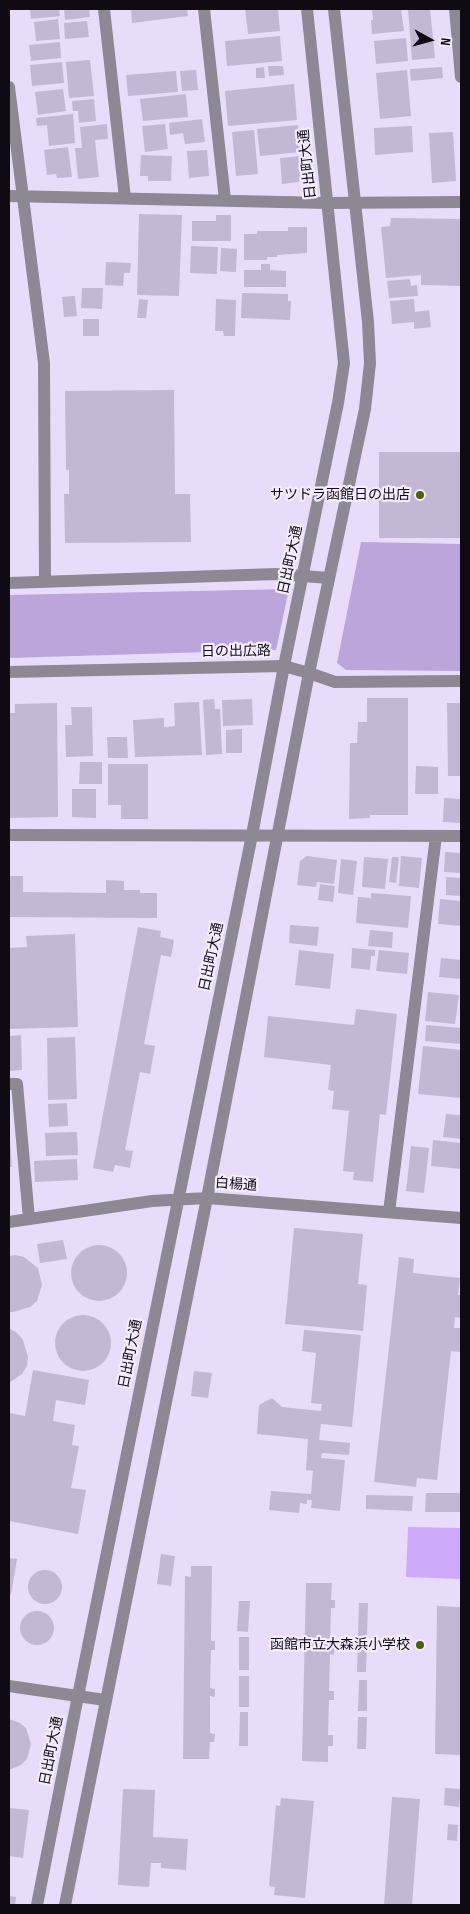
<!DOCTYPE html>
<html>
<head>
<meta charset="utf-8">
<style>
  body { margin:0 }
  #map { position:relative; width:470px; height:1914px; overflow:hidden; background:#e9dcfb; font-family:"Sofia Sans Condensed",sans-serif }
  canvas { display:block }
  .frame { position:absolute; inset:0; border:10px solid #0f0a14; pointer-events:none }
  .north { position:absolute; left:405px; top:15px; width:50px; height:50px; -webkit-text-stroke:4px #f4ecff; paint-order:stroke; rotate:97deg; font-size:14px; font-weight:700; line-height:20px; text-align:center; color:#0f0a14 }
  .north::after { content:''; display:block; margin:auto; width:18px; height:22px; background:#0f0a14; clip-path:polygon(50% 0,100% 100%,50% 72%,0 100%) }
</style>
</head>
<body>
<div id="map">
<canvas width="470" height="1914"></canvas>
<div class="frame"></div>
<div class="north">N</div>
</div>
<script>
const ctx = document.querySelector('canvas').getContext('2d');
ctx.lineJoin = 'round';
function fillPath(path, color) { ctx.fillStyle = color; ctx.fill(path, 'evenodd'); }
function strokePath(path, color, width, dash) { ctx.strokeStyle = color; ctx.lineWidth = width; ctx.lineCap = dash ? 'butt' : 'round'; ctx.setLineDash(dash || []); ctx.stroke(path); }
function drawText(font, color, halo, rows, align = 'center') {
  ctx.font = font + ' "Sofia Sans Condensed","Noto Sans JP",sans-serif'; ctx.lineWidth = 4.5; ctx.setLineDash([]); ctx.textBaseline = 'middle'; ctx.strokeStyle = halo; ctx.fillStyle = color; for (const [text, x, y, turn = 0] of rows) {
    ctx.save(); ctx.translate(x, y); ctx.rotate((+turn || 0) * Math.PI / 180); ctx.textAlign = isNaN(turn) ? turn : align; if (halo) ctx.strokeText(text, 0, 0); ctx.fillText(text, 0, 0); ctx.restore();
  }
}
const green = new Path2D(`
  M361 542 461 544V671L346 670 337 663Z
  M289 589 276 650 9 658V595Z`);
const water = new Path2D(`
  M408 1527 461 1528V1579L406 1577Z`);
const building = new Path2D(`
  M30 9H59L60 16 31 19Z
  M64 9H89L90 17 65 20Z
  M131 9H187L188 16 132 23Z
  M245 9H278L280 31 248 34Z
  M383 9H401L404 31 372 34 371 20H373L372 10Z
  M408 9H430L435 58 412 60Z
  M58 19 60 39 36 41 34 22Z
  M87 21 89 37 65 39 64 23Z
  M280 36 282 61 227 66 225 41Z
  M406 38 408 61 376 64 374 41Z
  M60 42 61 58 31 61 29 45Z
  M90 60 94 96 69 98 66 62Z
  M62 62 64 83 32 86 30 65Z
  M268 66H283L284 75 269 76Z
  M264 67 265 78H256V68Z
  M442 67 443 78 411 81 410 69Z
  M196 70 198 90 182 91 180 71Z
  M407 70 411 116 380 119 376 73Z
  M176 71 178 92 128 96 126 75Z
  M294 84 297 120 228 126 225 91Z
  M63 89 66 111 38 115 35 92Z
  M186 94 188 117 143 121 140 99Z
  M94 99 96 121 79 123 78 111H73L72 101Z
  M73 114 75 143 49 146 47 125 37 126 36 118Z
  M202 119 205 142 185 144 183 133 170 135 169 123Z
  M107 124 108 139 95 140 99 177 78 179 75 148H82L80 127Z
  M165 124 168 149 145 152 142 126Z
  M298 125 301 152 260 156 257 129Z
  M412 126 413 152 375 155 374 128Z
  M254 130 258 174 236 176 232 132Z
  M453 132 456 181 432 183 429 133Z
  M68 147 72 177 57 178 56 174 47 175 44 150Z
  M207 150 209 176 189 178 187 151Z
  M141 155 172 156 171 181H148V176H140Z
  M301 156 303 175 299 182 282 184 280 158Z
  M139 214 182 215 179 296 137 295Z
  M216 215H231V241H192V221H216Z
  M391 218 461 219V286L421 285V275L386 278 381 227 390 226Z
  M288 227H307V253L277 255V257H267V260H244V234H257V231H288Z
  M191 246 218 247 217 274 190 273Z
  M221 248 237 249 236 272 220 271Z
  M106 262 131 263 130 273H124L123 286 105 285Z
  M261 264H270V270L286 271V287H244V270H261Z
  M410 279 411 286 417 285 418 296 389 298 387 281Z
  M82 288H103L102 309 81 308Z
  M242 293 288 294V301H291L290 320 241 318Z
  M75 296 77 316 64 317 62 297Z
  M139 299 148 300 146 318H137Z
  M216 299 236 300 235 336H224L223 331H215Z
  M414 299 415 312 429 310 431 327 414 329V322L392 324 390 301Z
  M83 319H99V336H83Z
  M174 390 175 494H190L191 542 65 543 64 494H69V470H66L65 391Z
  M379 452H461V538H379Z
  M367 698H408V815H370V818L349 819 350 743H357L358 722H367Z
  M214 699 215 709H220L222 754 206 755 203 700Z
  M252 699 253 725 223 726 222 700Z
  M199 702 202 755 135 757 133 720 164 718V727L175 726 174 703Z
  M57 703 58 817 9 818V713H15V704Z
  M447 703H461V776H448Z
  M71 707H92L93 756 66 757 65 725H72Z
  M242 729V753H226V730Z
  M107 737H127L128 758H108Z
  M80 762H102V784H79Z
  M108 764H148V819H121V805H108Z
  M416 766 438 767V794H415Z
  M72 789H96V818L72 817Z
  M444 798 460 799 461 823 443 822Z
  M445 852 461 853V873L444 872Z
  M307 856 337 860 334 884 317 882 316 887 297 885 300 861Z
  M401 856 422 858 419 888 399 886Z
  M364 857 388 859 385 889 362 887Z
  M392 857H399L396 883 389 882Z
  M341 859 357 861 353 895 338 893Z
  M9 876H23V892L106 893V880L124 881V890H140V893H157V918L9 917Z
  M446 877 461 878V896L446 895Z
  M320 884 335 886 333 902 318 900Z
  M371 893 411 896 408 928 356 923 358 897 371 898Z
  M440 899 461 901V926L438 924Z
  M290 925 319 927 317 946 289 943Z
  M138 927 161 931 160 937 174 940 171 957 161 955 144 1044 155 1046 150 1074 140 1072 125 1150 133 1151 130 1168 115 1165 113 1172 93 1168Z
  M370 930 393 932 392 948 368 946Z
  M75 934 78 1027 9 1029V948L27 947 26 936Z
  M352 948 375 950V956H371L370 970 351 968Z
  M299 950 334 954 330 989 295 985Z
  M379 950 409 953 407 974 376 971Z
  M441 958 461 960V979L439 977Z
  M428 992 459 995 455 1024 425 1021Z
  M356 1009 397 1014 386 1115 380 1114 373 1182 353 1180 354 1172 343 1171 349 1111 332 1109 334 1091 328 1090 331 1065 264 1057 268 1016 354 1025Z
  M426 1025 461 1028V1044L425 1041Z
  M21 1035 22 1070 9 1071V1036Z
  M75 1037 77 1099 48 1100 47 1038Z
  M423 1046 461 1050V1098L418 1094Z
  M67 1103 68 1126 49 1127 48 1104Z
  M446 1114 461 1115V1139L443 1137Z
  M77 1132 78 1155 46 1156 45 1133Z
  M9 1138H10L12 1167H9Z
  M433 1140 461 1143V1169L431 1166Z
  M411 1146 429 1148 424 1193 406 1191Z
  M77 1159 78 1180 35 1182 34 1161Z
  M294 1228 363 1234 358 1284 367 1285 363 1331 285 1324Z
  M63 1240 67 1259 40 1263 37 1244Z
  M71 1273a28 28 0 1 1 56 0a28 28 0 1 1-56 0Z
  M15 1255 24 1257 38 1268 42 1285 37 1301 30 1307 13 1312H9V1256Z
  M399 1257 414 1259 413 1273 460 1278 458 1295H461V1318L455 1317 454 1328H461L460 1352 451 1351 437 1480 417 1478 416 1487 374 1482Z
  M55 1343a28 28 0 1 1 56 0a28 28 0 1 1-56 0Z
  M9 1328 17 1333 23 1340 28 1357 27 1366 22 1374 9 1383Z
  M304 1330 361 1335 352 1427 321 1424 319 1440 350 1443 349 1455 322 1453 321 1458 345 1460 340 1511 311 1508 312 1500H307V1504L300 1503 299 1513 269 1510 271 1491 311 1494 313 1471 306 1470 308 1439 257 1434 259 1405 272 1398 282 1407 321 1411 322 1404 311 1403 316 1353 302 1351Z
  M33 1370 89 1380 85 1405 56 1400 53 1421 75 1425 72 1445 79 1446 71 1488 86 1490 78 1534 9 1521V1413L25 1416Z
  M194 1371 212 1373 208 1398 191 1396Z
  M426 1493H461V1512H425Z
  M366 1495 413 1496 412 1511 366 1509Z
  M161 1554 175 1556 171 1586 157 1584Z
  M9 1558 17 1559 11 1595 9 1594Z
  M191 1566H212L211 1641H215V1650H211L210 1688 215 1689V1697L210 1696V1733L215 1734 214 1742H210L209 1759H183L185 1576 191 1577Z
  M28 1587a17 17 0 1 1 34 0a17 17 0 1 1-34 0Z
  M306 1583H332L331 1600H335V1608H331L330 1645H335L334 1655 330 1654 329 1691H334V1700H329L328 1735H333V1746H328V1762L302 1761Z
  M239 1601H250L248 1632 237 1631Z
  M359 1603H368L367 1636H358Z
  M437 1606 461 1607V1755L435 1754Z
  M20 1628a17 17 0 1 1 34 0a17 17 0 1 1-34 0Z
  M239 1637H249V1670H239Z
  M358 1641H367L366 1672H357Z
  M239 1676H249V1707H239Z
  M359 1680H367V1711H358Z
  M240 1712H248V1746H239Z
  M358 1717H367L366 1749H357Z
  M9 1719 20 1723 26 1728 31 1744 27 1759 21 1765 9 1770Z
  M445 1788 461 1789 459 1807 444 1805Z
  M123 1789 155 1790 153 1837 188 1839 186 1870 161 1868V1863H151L149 1887 118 1885Z
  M392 1797 420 1799 412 1905H384Z
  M281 1798 314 1801 305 1898 274 1895 275 1887 269 1886 276 1805 280 1806Z
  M9 1808 29 1810 23 1858 9 1856Z
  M448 1824 458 1825 457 1841 447 1840Z
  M9 1896 16 1897 15 1905H9Z`);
const minor = new Path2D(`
  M104 9 125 198
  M204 9 225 200
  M455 9 461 77
  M9 87 44 363 45 582
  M9 196 327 203 461 202
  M9 583 276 574 329 578
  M9 672 284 666 309 673 335 682 461 681
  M9 835 461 836
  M9 1084H17L29 1219
  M389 1212 436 836
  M9 1686 105 1700`);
const tertiary = new Path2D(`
  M9 1222 152 1201 207 1198 461 1218
  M37 1905 78 1696 252 835 284 666 338 403 344 363 307 9
  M65 1905 207 1198 309 673 365 409 370 363 368 322 334 9`);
const markers = [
  [420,495,5,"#4b610d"],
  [420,1645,5,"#4b610d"]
];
const streetNames = [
  ["日出町大通",308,164,-96],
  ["日出町大通",291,560,-78],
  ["日の出広路",236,652,-1],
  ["日出町大通",212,957,-78],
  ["白楊通",236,1185,4],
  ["日出町大通",131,1354,-79],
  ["日出町大通",52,1751,-79]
];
const poiNames = [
  ["サツドラ函館日の出店",410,495],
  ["函館市立大森浜小学校",410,1645]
];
fillPath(green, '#bca5da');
fillPath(water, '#cdaafa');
fillPath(building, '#c3b7d5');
strokePath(minor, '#8e8895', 12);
strokePath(tertiary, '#8e8895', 12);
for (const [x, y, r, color] of markers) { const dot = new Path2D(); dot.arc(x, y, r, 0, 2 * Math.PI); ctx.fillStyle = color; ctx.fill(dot); strokePath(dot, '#f4ecff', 2); }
drawText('14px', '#0f0a14', '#f4ecff', streetNames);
drawText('14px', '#0f0a14', '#f4ecff', poiNames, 'right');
</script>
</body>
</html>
